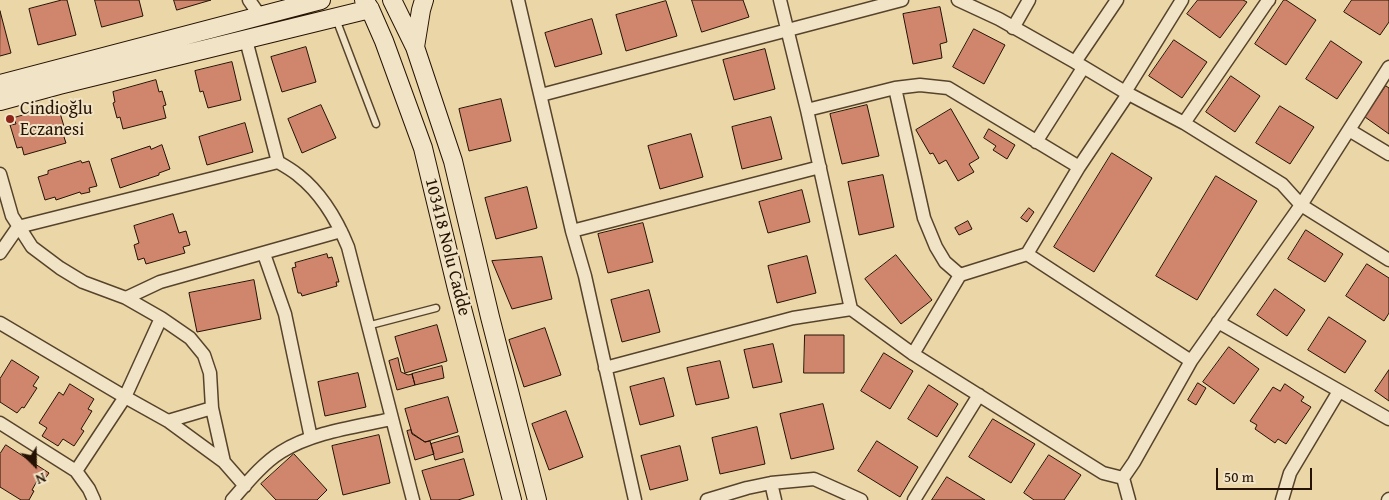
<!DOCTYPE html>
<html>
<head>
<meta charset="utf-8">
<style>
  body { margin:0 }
  #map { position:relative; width:1389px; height:500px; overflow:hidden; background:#ead6a7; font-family:"Gentium Book Plus",serif }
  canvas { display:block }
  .north { position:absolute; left:10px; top:440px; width:50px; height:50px; -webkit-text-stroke:4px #f1e4c6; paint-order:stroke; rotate:157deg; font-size:14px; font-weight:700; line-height:20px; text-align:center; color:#261202 }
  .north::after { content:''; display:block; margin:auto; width:18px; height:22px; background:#261202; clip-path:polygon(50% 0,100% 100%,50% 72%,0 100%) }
  .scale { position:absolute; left:1216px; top:468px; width:96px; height:22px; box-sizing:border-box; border:2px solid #261202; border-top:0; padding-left:6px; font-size:15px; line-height:18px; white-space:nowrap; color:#261202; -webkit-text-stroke:4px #f1e4c6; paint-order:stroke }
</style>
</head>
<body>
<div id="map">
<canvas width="1389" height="500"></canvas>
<div class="north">N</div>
<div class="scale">50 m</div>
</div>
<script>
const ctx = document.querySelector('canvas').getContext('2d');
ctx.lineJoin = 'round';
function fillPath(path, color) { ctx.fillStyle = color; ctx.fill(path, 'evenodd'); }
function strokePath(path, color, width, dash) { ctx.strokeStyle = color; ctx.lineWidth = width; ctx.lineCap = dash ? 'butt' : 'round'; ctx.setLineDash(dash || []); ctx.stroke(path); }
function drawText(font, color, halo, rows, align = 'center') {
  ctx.font = font + ' "Gentium Book Plus",serif'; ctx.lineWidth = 4; ctx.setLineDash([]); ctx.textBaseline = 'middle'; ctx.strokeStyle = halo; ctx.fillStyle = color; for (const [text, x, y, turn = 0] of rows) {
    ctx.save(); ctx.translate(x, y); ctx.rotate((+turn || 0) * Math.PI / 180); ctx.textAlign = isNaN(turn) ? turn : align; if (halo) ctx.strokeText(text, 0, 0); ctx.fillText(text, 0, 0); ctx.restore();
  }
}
const building = new Path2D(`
  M62 0H67L76 35 38 45 29 9Z
  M95 0H139L143 16 102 27Z
  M174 0H211L177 10Z
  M692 0H743L749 17 702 32Z
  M1198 0H1243L1247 2 1220 38 1187 14Z
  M1284 0H1286L1316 20 1286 65 1255 44Z
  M1352 0H1389V22L1380 35 1344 12Z
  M666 1 677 36 626 51 616 15Z
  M940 7 947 42 940 44 942 58 913 64 903 14Z
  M0 11 11 53 0 56Z
  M592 19 602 54 555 67 545 33Z
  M974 29 1005 45 984 84 953 67Z
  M1174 40 1207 62 1182 98 1149 76Z
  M1331 41 1362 62 1337 99 1306 79Z
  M306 47 316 82 282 92 271 57Z
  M765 49 775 89 734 100 723 60Z
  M232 62 241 100 208 108 203 91 200 92 195 71Z
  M1231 76 1260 96 1235 132 1206 112Z
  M156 80 159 92 162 91 166 105 163 106 166 118 123 129 120 117 117 118 113 103 115 102 113 92Z
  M1386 86 1389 88V134L1365 117Z
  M501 99 511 141 469 151 459 109Z
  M321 105 336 138 302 153 288 119Z
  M867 105 879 156 842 164 830 114Z
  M55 106 57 113H60L66 133 63 134 66 143 24 155 22 147 17 148 10 125 16 124 14 118Z
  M1280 106 1314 127 1290 164 1256 143Z
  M951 109 979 158 969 164 974 172 958 181 946 160 939 164 933 153 930 154 916 130Z
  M771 117 782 159 742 169 732 127Z
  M245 123 253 152 207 165 199 137Z
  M989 129 1015 145 1007 159 993 150 996 146 984 138Z
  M691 134 703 177 660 189 648 146Z
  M162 145 170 169 159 173V175L120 188 111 159 150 146 151 149Z
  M1112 153 1152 178 1094 272 1054 247Z
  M81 161 82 163 89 161 97 186 89 188 90 192 81 194 80 192 56 200 55 197 45 200 38 177 48 174V171Z
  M883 175 894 227 859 235 848 182Z
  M1216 176 1257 201 1197 300 1156 276Z
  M527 187 537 228 496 239 485 198Z
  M802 190 810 222 768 233 759 202Z
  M1029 208 1034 212 1027 222 1021 218Z
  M173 214 179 233 186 231 190 245 183 247 185 253 146 264 144 258 138 260 134 245 139 243 134 226Z
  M968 221 972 229 959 235 955 228Z
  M643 223 653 262 608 273 598 234Z
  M1306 230 1343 254 1325 282 1288 259Z
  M327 254 328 258 332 257 339 282H336L337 286 302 296 301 293H298L292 268 296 267 295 263Z
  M896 255 932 300 901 324 865 279Z
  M807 256 816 293 777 303 768 266Z
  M542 257 552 299 512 309 492 261Z
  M1367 264 1389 278V313L1384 321 1346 296Z
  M254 280 261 319 197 332 189 293Z
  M1275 289 1305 310 1287 336 1257 315Z
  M649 290 660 332 622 342 611 300Z
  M1329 317 1366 341 1345 373 1308 350Z
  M437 325 447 361 405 373 395 337Z
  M545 328 561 375 524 387 509 340Z
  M805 335H844V373H804Z
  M773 344 782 382 753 388 744 350Z
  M1229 347 1259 369 1234 404 1203 382Z
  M884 353 913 371 890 409 861 391Z
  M398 358 401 372 408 375 412 374 415 385 397 390 389 361Z
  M12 360 39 377 33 386 37 388 24 408 22 407 17 413 0 402V379Z
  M720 361 729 398 696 405 687 368Z
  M442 366 444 378 415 385 412 374Z
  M1389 370V401L1375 391Z
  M358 373 366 407 325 416 318 382Z
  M664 378 674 416 640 425 630 387Z
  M1198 383 1206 388 1196 405 1188 400Z
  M70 384 94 399 88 409 92 411 81 429 84 431 74 446 63 439 58 446 42 436 47 428 39 423 59 392 63 395Z
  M1285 384 1304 397 1301 401 1311 407 1286 444 1278 439 1275 443 1255 429 1257 425 1250 421 1273 387 1280 391Z
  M929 385 958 404 937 437 908 419Z
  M448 397 458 432 425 442 412 433 405 409Z
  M823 404 834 449 791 459 780 414Z
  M566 411 583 457 549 470 532 424Z
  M993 419 1035 444 1011 483 969 457Z
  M757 427 765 464 720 474 712 438Z
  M411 430 412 434 425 442 430 441 434 454 415 460 407 431Z
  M379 435 390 483 343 495 332 446Z
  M459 436 463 452 435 460 431 444Z
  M877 441 918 467 900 497 858 471Z
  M6 445 49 473 42 483 37 481 32 490 34 491 29 500H21L0 487V454Z
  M680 446 688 480 650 490 641 456Z
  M294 454 327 490 317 500H276L261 484Z
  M1049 455 1081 475 1064 500H1034L1024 493Z
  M464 459 474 495 458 500H431L422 471Z
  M947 477 985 500H932Z`);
const lane = new Path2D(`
  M336 19 376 124
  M367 326 436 308`);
const street = new Path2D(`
  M249 0 260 16
  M518 0 572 231 585 276 635 500
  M780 0 807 110 851 309 913 354 1103 473 1123 478
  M958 0 999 19 1075 62 1125 92 1184 123 1282 184 1301 205 1389 260
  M1013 28 1029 0
  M246 40 278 162C285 166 292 170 298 175 321 193 337 220 348 247L413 500
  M1075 62 1117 0
  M895 88 924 218 936 247 945 262 960 275
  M1125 92 1182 0
  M541 95 902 0
  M807 110 895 88 920 85 948 88 1079 167
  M1184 123 1267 2 1269 0
  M1349 130 1389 154
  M1036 142 1083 68
  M0 174 12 216 32 247 60 268 83 282 126 298 161 318 190 338 204 355 210 373 212 408 224 462
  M572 231 820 167
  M0 253 18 227 278 162
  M264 254 285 314 311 438
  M1027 254 1079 167 1128 94
  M126 298 160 282 341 231
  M1218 322 1389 419
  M0 323 125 397 168 421 224 462 245 486
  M913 354 960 275 1027 254 1191 361
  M605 368 793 318 851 309
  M168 421 212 408
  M0 423 76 471 89 489 94 500
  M76 471 125 397 161 318
  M771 483 775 500
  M232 500C247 483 262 464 281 452 313 432 355 427 391 419
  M707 500 747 488 771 483 814 479 861 500
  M914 500 979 395
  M1129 500 1123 478 1134 462 1191 361 1301 205 1389 67
  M1282 500 1290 473 1339 391
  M1388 500 1389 499`);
const secondary = new Path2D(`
  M364 0 370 9 384 41 423 148 457 289 512 500
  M392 0 415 47 453 161 490 317 537 500
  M415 47 421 10 424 0
  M0 84 321 0
  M0 101 59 85 370 9`);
const markers = [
  [10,119,5,"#8f2418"]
];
const poiNames = [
  ["Cindioğlu",20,109],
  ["Eczanesi",20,130]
];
const streetNames = [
  ["103418 Nolu Cadde",447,247,76]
];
fillPath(building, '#cf866d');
strokePath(building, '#261202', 1);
strokePath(lane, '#57432b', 9);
strokePath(street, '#57432b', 15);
strokePath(secondary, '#261202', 20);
strokePath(lane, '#f1e4c6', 6);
strokePath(street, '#f1e4c6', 12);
strokePath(secondary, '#f1e4c6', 18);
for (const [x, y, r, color] of markers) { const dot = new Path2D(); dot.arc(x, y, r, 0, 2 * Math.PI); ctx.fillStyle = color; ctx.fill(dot); strokePath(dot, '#f1e4c6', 2); }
drawText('18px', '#261202', '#f1e4c6', poiNames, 'left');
drawText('18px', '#261202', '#f1e4c6', streetNames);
</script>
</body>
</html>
